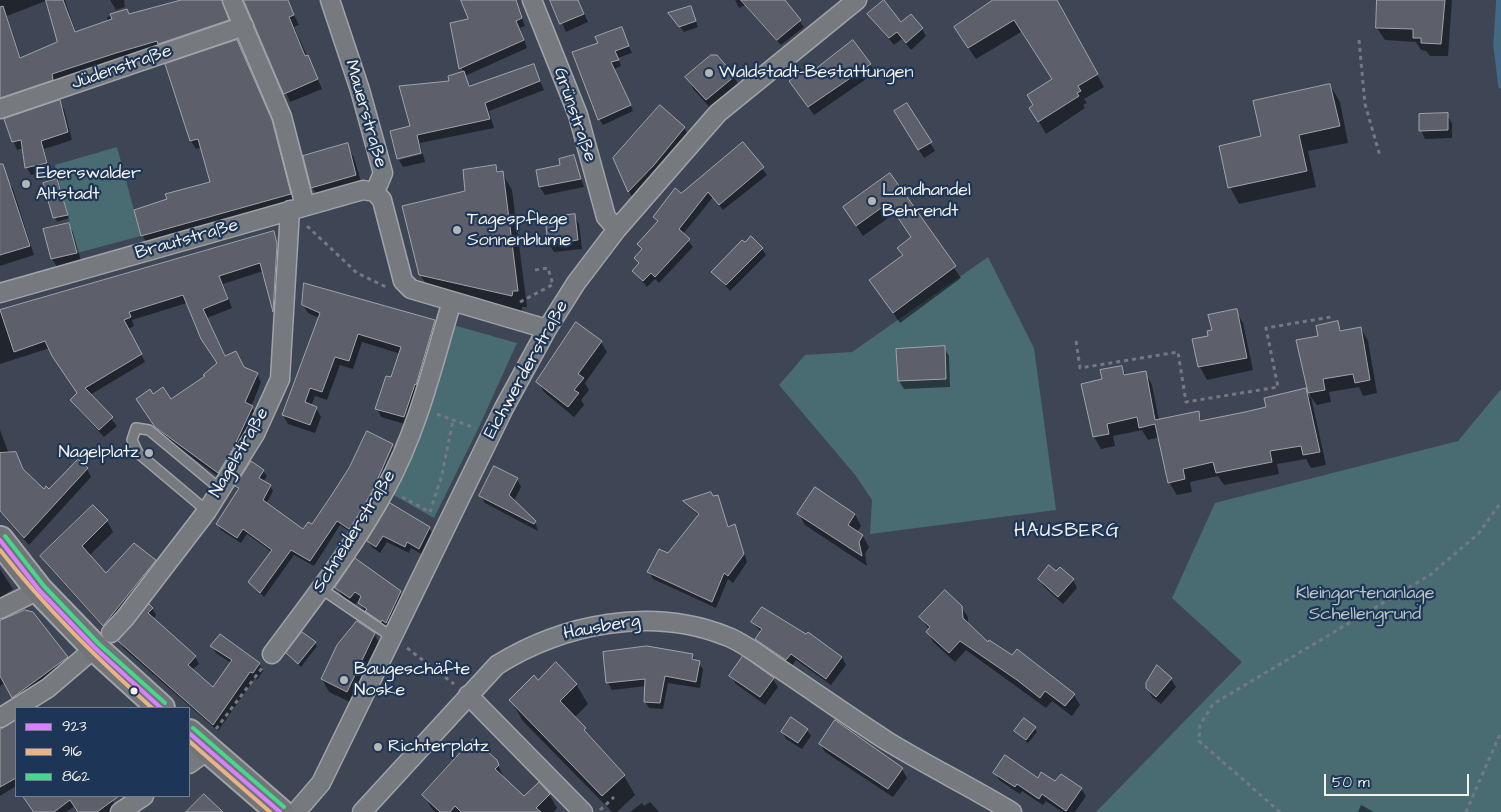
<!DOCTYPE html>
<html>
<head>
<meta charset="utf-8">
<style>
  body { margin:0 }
  #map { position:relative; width:1501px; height:812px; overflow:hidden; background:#3e4656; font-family:"Architects Daughter",sans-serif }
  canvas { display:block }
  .legend { position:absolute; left:15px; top:707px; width:175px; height:90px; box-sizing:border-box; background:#1d3557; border:1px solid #738091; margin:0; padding:6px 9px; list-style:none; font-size:15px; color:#f4f1e8 }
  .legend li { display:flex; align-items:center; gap:10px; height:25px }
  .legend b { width:25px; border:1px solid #738091 }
  .scale { position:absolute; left:1324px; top:774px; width:145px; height:22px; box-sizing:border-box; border:2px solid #f4f1e8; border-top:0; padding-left:6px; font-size:15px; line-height:18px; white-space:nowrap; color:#f4f1e8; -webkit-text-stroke:4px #1d3557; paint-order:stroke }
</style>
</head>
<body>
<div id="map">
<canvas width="1501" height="812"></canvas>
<ul class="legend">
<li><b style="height:6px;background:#d880ff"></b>923</li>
<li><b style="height:6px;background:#ebb288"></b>916</li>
<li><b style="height:6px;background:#46d78d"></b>862</li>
</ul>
<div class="scale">50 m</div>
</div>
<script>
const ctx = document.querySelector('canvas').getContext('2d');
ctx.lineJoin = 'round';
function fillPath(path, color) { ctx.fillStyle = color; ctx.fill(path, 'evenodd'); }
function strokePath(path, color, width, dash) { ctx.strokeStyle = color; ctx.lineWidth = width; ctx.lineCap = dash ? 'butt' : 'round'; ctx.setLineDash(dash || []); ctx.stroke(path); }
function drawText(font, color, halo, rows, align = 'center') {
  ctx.font = font + ' "Architects Daughter",sans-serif'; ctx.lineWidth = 4.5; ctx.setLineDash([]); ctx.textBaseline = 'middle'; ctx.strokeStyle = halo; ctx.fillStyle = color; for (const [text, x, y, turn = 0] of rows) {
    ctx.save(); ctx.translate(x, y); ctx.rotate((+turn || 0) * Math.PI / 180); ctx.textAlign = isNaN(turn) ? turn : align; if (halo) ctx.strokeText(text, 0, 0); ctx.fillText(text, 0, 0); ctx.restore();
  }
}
const green = new Path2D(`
  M1499 0H1501V86L1496 45Z
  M117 147 141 236 77 253 55 165Z
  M988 257 1034 348 1056 510 870 534 872 500 856 476 779 385 805 355 852 352Z
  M453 325 517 343 478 429 434 518 390 493Z
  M1501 389V812H1096L1242 662 1172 598 1215 503 1458 441Z`);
const shadow = new Path2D(`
  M0 0H65L76 33 108 23 107 17 127 11 129 15 186 0H232L226 8 233 30 0 104ZM48 0 59 43 21 58 7 16Z
  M110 0H124L125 7 116 10Z
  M241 0H283L288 3 299 25 294 27 322 89 290 102 247 4Z
  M462 0H515L525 26 520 28 527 48 465 76 470 87 533 66 544 90 489 111 494 128 420 143 422 152 398 157V160V159L412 127 451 82 463 73 451 24 470 20Z
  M552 0H578L588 22 566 32Z
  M735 0H783L804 27 781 45 745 5 739 8Z
  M995 0H1055L1104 87 1084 99 1087 103 1083 105 1085 108 1046 134 1038 120 1053 80 1021 32 976 59 963 40Z
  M1379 0H1452L1448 56H1430L1426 51 1421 50 1416 42 1385 40 1377 28Z
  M691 7 698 27 684 32 670 14Z
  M869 14 922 29 926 36 911 50 902 39 894 45Z
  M621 29 632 53 618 58 621 66 614 69 633 111 603 125 599 119V44Z
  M237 41 276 130 295 202 147 243 142 235 168 200 212 182 202 147 196 149 191 141Z
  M870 64 875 73 814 115 791 82 816 70Z
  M687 77H734L741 89 714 112 694 90Z
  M1330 85 1340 102 1348 143 1308 151 1316 187 1239 204 1230 187 1263 137Z
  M59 101 64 109 72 140 44 149 50 171 31 175 27 168 23 148 17 150 6 120Z
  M907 105 935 151 924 158 895 112Z
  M1447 115 1452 123V138L1425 139 1421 130Z
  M684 128 689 136 633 199 629 191Z
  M743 144 767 175 723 210 713 197 683 234 693 247 659 283 655 279 647 287 634 271 639 265 635 258 642 251 639 245 658 223 655 217Z
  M347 145 354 158 363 188 320 200 312 187Z
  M423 154 425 162 403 167 399 160Z
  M573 156 584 187 545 195 540 187 537 171 562 166Z
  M495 166 500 173H502L512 190 527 307H522V312L430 291 420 274 467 192Z
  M890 175 961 278 900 323 871 281 904 256 899 248 912 238 895 213 863 236 851 218Z
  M7 179 13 189 34 255 0 266V182Z
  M57 180 69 218 57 222 45 184Z
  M574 216 579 224 582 249 554 252 549 244Z
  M68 224 73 232 81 261 57 267 52 259 45 230Z
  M274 232 281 253 277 316 263 271 223 284 232 308 207 318 226 357 257 374 261 382 251 407 257 415 223 480 161 435 142 407 153 395 171 401 206 377 218 364 187 303 132 320 134 326 128 329 145 362 90 395 117 426 104 437 77 408 72 400 78 393 50 348 0 364V311Z
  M762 249 766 255 730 291 713 272Z
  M303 305 434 321 439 329 408 425 381 417 377 408 392 378 401 354 362 342 353 369 340 365 327 400 315 396 311 406 316 408 321 417 315 433 288 424 283 415 319 318 308 313Z
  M1236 311 1243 323 1253 370 1207 380 1200 367 1194 340 1209 337Z
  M1337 323 1342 332 1361 328 1368 341 1377 393 1363 396 1359 387 1329 392 1331 402 1317 405 1311 397 1326 465 1311 468 1306 459 1277 464 1279 474 1224 485 1218 476 1190 482 1192 492 1177 495 1169 482 1159 437 1148 440 1142 430 1113 436 1115 446 1101 449 1094 437 1104 380 1121 367 1127 376 1145 372 1152 385 1159 420 1198 412 1203 422 1267 408 1305 390 1311 399 1297 341 1319 337Z
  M601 342 607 352 585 383 589 390 581 400 584 405 574 417 544 392 538 382Z
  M944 348 949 356 950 387 904 389 899 381Z
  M0 430 9 454 15 453 24 472 44 491H49L87 469 91 477 29 545 0 512Z
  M367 433 393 447H391L368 497 370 498 393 447 396 451 374 498 353 534 340 525 314 566 294 555 264 597 250 582 272 552 247 534 241 543 221 530 217 524 240 490 237 486 251 463 263 471 267 476 263 482 270 486 273 491 266 504 304 531 308 523 312 526 332 496 350 468Z
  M517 479 521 487 514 501 535 522 538 531 485 503 480 495Z
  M718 496 729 528 734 526 738 533 747 562 733 583 728 579 716 608 653 579 649 572 668 554 699 516 685 502Z
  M390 504 429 528 433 534 423 555 411 548 409 553 387 542 380 553 372 547 368 541Z
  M93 507 107 521 113 532 89 556 106 575 155 561 161 572 110 635 48 566 41 556Z
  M799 514H855L861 526 857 532 863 536 869 547 865 554 867 566 805 525Z
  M0 569 13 589 0 598Z
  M1056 573 1073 580 1077 588 1063 604 1044 587 1039 579Z
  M337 588 400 592 405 600 391 630 387 627 386 629 372 620 358 601 355 605 342 596Z
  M961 607 968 617V625L988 644 1074 695 1080 705 1072 716 1052 701 1046 708 966 650 955 662 933 642 928 632 929 630 921 618Z
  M152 608 156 615 153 619 195 657 199 664 192 670 213 688 231 663 216 653 212 646 259 664 263 671 257 680 255 678 218 731 123 648 119 641Z
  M32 613 74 671 19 708 5 683 0 686V622Z
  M357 623 374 634 382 647 354 704 329 692 322 679Z
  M753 623 842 657 846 665 831 685 796 660 791 667 761 647 757 639 761 632Z
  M315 643 317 646 301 667 287 653Z
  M692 655 703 669 700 688 668 683 663 709 649 708 645 701 646 686 612 690 608 683Z
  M731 676 773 679 778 687 765 705 736 684Z
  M1171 679 1176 687 1161 704 1152 697 1147 688Z
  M538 681 576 684 588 704 574 718 624 776 635 795 617 812H612L522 720 511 700Z
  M16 722V786L0 796V731Z
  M1035 728 1037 732 1028 743 1015 732Z
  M807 730 811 736 802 749 786 739 782 732Z
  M820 744 902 769 907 778 893 797 825 752Z
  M496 761 505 780 524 798 549 794 557 808 554 812H435L432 809 424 795Z
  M995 773 1081 789 1086 796 1075 812H1062L1046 801 1043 805 1022 791 1020 794 999 780Z
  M24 796H109L117 807 110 812H79L75 806 66 812H35Z
  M650 802 659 812H630L642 803 644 806Z
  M1361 805 1374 812H1358Z`);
const stream = new Path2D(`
  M1499 0 1496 45 1501 86`);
const building = new Path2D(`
  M46 0H63L75 32 112 19 110 14 127 9 129 14 181 0H222L229 20 158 44 157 41 116 53 52 74 53 80 0 98V7L3 6 20 58 57 42Z
  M244 0H288L294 15 289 17 305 56 308 55 318 79 284 94Z
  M461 0H516L522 18 516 21 524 40 459 69 450 23 468 19Z
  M550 0H578L584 14 560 24Z
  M741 0H785L801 20 777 40Z
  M884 0 901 22 911 14 923 28 906 43 897 32 889 38 867 14Z
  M993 0H1057L1098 74 1078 86 1081 91 1077 93 1079 96 1038 122 1029 108 1033 105 1027 95 1052 79 1014 20 968 48 954 27Z
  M1377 0H1445L1441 44 1421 43V38H1413V29L1376 28Z
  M691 6 696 21 679 27 668 13Z
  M622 27 629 46 615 51 619 60 611 62 631 105 598 120 572 52 598 43 595 37Z
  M237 40 272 120 291 194 141 236 134 210 167 199 165 194 210 182 198 139 190 141 165 64Z
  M853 40 871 64 808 107 789 81 813 64 816 68Z
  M711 55H717L735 76 706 100 685 77Z
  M534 64 540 81 485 103 490 119 417 135 421 153 397 159 390 131 410 126 399 86 449 81 448 76 464 71 469 86Z
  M1330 84 1340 126 1299 135 1307 171 1228 188 1219 146 1261 136 1253 101Z
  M60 100 68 132 41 141 47 163 25 168 21 140 12 142 4 119Z
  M907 103 932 142 918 150 894 111Z
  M660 105 685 127 654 165 628 192 613 158Z
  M1448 113V130L1419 131V114Z
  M743 142 764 167 719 205 708 192 679 229 690 239 655 277 651 273 643 281 632 271 639 263 634 258 642 249 637 244 658 221 653 217 675 188 681 193Z
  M348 143 356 175 311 188 303 156Z
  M574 155 581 179 539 187 536 170 560 165 559 159Z
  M0 164H3L30 246 0 255Z
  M496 165 497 172 503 171 518 291H513L512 296 419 275 402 206 465 191 463 170Z
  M890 173 956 266 893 313 869 280 903 255 897 248 911 237 888 203 856 226 843 207Z
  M57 179 68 215 53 218 43 183Z
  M575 214 578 240 548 244 545 218Z
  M69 223 77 253 51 259 43 229Z
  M274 231 277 244 273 312 260 263 219 276 228 299 203 309 225 356 236 351 244 367 258 373 245 402 253 406 233 449 218 473 155 427 136 399 150 389 153 394 163 387 171 399 205 376 203 375 217 363 201 339 183 295 129 312 131 317 124 320 142 354 85 388 113 417 99 430 70 400 77 393 52 356 45 341 14 352 0 310Z
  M751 236 763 248 726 285 711 272 742 240 745 242Z
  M304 283 435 320 416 385 415 384 404 417 375 409 386 376 391 377 401 347 358 334 349 361 335 357 322 392 310 388 305 402 317 407 310 425 282 415 320 313 302 305Z
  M1237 309 1247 358 1198 367 1192 339 1208 336 1207 331 1212 330 1208 315Z
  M1338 321 1340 331 1361 327 1370 380 1355 383 1353 374 1323 379 1325 390 1308 393 1296 340 1318 336 1316 326Z
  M576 322 602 341 578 374 584 378 574 390 579 393 568 407 536 382Z
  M945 346 946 379 898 381 896 349Z
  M1122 366 1124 375 1146 371 1155 420 1199 411 1200 421 1245 412 1266 407 1264 398 1306 388 1320 452 1303 455 1301 446 1270 451 1272 462 1216 473 1213 462 1183 469 1185 479 1168 483 1155 424 1139 428 1137 417 1107 424 1109 434 1093 437 1081 384 1102 379 1100 370Z
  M367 431 393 444 372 492 352 525 349 529 337 521 310 561 291 550 260 593 248 582 272 550 243 529 237 538 216 524 239 488 235 486 251 461 264 470 259 478 271 485 263 500 303 529 308 522 312 524 331 496 349 468Z
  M16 452 23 469 44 489 46 486 49 489 78 459 88 468 24 538 0 511V453Z
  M494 466 518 478 509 495 536 521 534 524 479 496Z
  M815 487 855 514 848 525 863 535 859 542 862 556 797 514Z
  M711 492 713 496 718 495 728 527 735 524 744 554 728 576 724 573 712 602 647 572 659 549 668 553 699 514 683 501Z
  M390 503 430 527 419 549 407 542 405 547 383 536 376 547 367 541Z
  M93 505 108 520 82 546 106 573 134 543 156 560 103 626 40 556Z
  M355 558 401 591 386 623 382 620 381 622 365 611 367 609 358 603 361 596 355 592 350 598 335 588Z
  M1049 565 1056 571 1060 567 1074 579 1058 597 1038 579Z
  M945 590 962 606 963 618 988 642 989 640 1012 655 1017 649 1075 694 1065 706 1045 691 1040 698 1017 680 960 641 949 653 926 632 930 627 919 617Z
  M149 604 153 608 148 613 196 656 188 665 213 687 232 660 210 646 220 634 260 663 253 673 250 672 213 725 118 641Z
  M762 607 806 634 808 632 842 657 826 679 791 654 786 660 755 639 762 629 751 622Z
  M25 610 33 612 68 657 12 698 0 676V621Z
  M357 621 375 633 347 692 321 679 337 645Z
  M302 632 316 642 298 664 286 653Z
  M647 646 693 654 692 659 700 661 696 682 665 676 660 703 644 702 645 679 606 683 603 652Z
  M743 656 774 678 760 697 729 676Z
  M556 662 577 684 560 701 586 728 584 730 625 775 602 796 509 700 534 675 538 680Z
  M1157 665 1172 678 1156 697 1146 688V683Z
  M791 717 808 729 798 743 781 732Z
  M1024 718 1036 727 1026 740 1014 731Z
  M16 720V778L0 787V730Z
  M835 720 903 768 888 789 819 744Z
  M473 739 497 760 499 765 495 769 524 796 539 782 550 794 536 808 541 812H461L455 806 450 812H440L422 795Z
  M1005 755 1038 778 1041 772 1055 781 1061 774 1082 788 1066 811 1042 794 1039 799 1017 784 1015 787 993 773Z
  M204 794 223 812H186Z
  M23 796H119L97 812H78L70 800 54 812H34Z`);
const path = new Path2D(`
  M1359 40 1365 104 1380 156
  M307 226 357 273 386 287
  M535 270 548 268 553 285
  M520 302 552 285
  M1076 341 1080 368 1178 352 1186 402 1278 387 1266 328 1331 317
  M437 414 475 428
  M402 497 430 512
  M430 512 442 475 453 420
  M407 648 454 684
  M216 729 262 668
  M600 810 614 797
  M1280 812 1199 741 1200 725 1213 704 1430 575 1478 534 1501 502
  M1466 812 1501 732`);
const lane = new Path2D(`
  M207 511 138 453 132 440 136 428 149 430 220 489
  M320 588 392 637`);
const street = new Path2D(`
  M232 0 282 117 305 206
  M330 0 360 90 383 173 375 192
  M532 0 578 115 606 217 617 229
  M0 109 244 26
  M375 192 382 200 403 281 411 289 547 329
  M0 293 363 190 375 192
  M0 609 39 590
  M111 633 125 618 207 511 255 434 280 379 290 210
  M272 654C312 600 355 546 386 488 418 430 433 364 452 301
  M468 695 583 812
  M0 718 48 688 95 648
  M189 764 208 750
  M120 812 144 796
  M296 812 321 783 504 408 547 329 576 283 617 229 718 113 857 0
  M362 812 497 665C563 624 651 606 726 636 745 643 763 658 780 669 816 693 851 718 887 741 928 766 971 787 1012 812`);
const primary = new Path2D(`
  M0 540 39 590 95 648 161 708
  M189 733 280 812`);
const bus1 = new Path2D(`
  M0 540 39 590 95 648 161 708
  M189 733 280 812`);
const bus2 = new Path2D(`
  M0 550C46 609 97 658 152 708
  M189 741 270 812`);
const bus3 = new Path2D(`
  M5 536 44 586 99 644 165 703
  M193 728 284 807`);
const markers = [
  [709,73,5,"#b4b5b5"],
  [26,184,5,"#b4b5b5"],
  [872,201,5,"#b4b5b5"],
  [457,230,5,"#b4b5b5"],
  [149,453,5,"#b4b5b5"],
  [344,680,5,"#b4b5b5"],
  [134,691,4.5,"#f4f1e8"],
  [378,747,5,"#b4b5b5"]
];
const streetNames = [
  ["Jüdenstraße",122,68,-19],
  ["Mauerstraße",365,114,74],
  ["Grünstraße",574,115,71],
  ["Brautstraße",187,240,-16],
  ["Eichwerderstraße",527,370,-61],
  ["Nagelstraße",240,453,-60],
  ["Schneiderstraße",355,532,-58],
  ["Hausberg",602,628,-10]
];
const poiNames = [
  ["Waldstadt-Bestattungen",719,73],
  ["Eberswalder",36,174],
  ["Altstadt",36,195],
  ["Landhandel",882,191],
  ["Behrendt",882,212],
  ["Tagespflege",467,220],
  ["Sonnenblume",467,241],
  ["Nagelplatz",139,453,"right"],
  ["Baugeschäfte",354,670],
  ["Noske",354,691],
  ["Richterplatz",388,747]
];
const parkNames = [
  ["Kleingartenanlage",1365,594],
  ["Schellengrund",1365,615]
];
const neighbourhoodNames = [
  ["HAUSBERG",1067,532]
];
fillPath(green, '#486c71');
fillPath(shadow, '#0007');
strokePath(stream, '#436987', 5.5);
fillPath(building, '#5d606a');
strokePath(building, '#a0a3a8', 1);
strokePath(lane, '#a0a3a8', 12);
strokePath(street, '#a0a3a8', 21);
strokePath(primary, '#a0a3a8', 30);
strokePath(path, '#747880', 3, [4, 4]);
strokePath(lane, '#767a7f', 9);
strokePath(street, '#767a7f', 18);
strokePath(primary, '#727578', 26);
strokePath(bus1, '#d880ff', 4);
strokePath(bus2, '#ebb288', 4);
strokePath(bus3, '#46d78d', 4);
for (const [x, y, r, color] of markers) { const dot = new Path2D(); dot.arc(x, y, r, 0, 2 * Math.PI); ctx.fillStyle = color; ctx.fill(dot); strokePath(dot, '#1d3557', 2); }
drawText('18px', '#f4f1e8', '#1d3557', streetNames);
drawText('18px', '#f4f1e8', '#1d3557', poiNames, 'left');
drawText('18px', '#b8c5c0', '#1d3557', parkNames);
ctx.letterSpacing = '1px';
drawText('19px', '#f4f1e8', '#1d3557', neighbourhoodNames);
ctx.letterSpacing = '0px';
</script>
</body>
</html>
